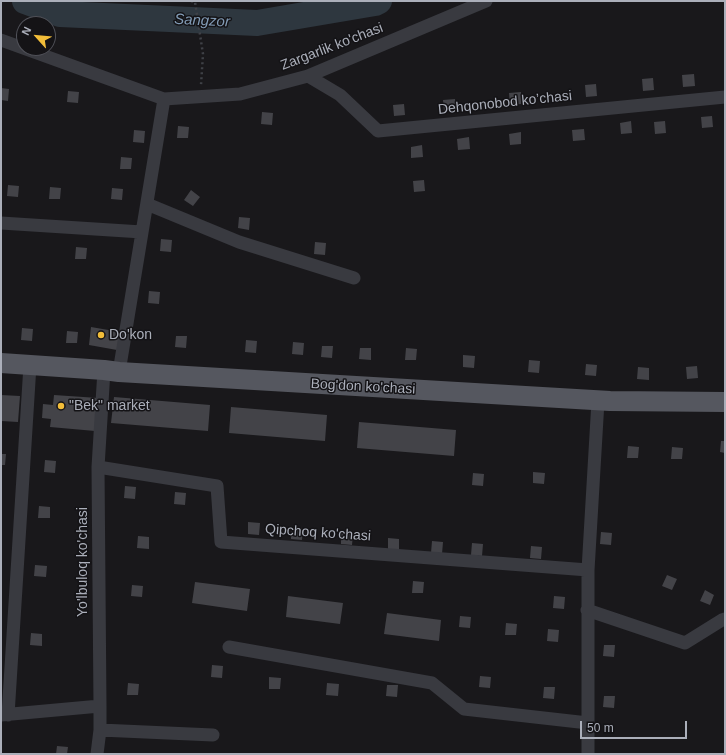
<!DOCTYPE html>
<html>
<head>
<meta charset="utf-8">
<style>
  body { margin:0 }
  #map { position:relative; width:726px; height:755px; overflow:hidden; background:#19181b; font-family:Arial,sans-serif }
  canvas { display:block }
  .frame { position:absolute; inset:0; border:2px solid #abafba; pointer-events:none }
  .north { position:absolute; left:16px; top:16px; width:40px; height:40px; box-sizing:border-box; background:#141316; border:1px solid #505158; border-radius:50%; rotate:297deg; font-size:11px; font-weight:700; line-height:16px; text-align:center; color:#abafba }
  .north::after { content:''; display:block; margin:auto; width:14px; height:18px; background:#f2bd39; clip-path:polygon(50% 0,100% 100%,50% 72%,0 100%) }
  .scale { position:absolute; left:580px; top:721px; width:107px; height:18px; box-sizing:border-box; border:2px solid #abafba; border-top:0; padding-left:5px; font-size:12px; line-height:14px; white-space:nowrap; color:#abafba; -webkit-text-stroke:3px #141316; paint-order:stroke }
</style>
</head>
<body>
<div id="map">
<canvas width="726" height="755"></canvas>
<div class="frame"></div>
<div class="north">N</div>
<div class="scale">50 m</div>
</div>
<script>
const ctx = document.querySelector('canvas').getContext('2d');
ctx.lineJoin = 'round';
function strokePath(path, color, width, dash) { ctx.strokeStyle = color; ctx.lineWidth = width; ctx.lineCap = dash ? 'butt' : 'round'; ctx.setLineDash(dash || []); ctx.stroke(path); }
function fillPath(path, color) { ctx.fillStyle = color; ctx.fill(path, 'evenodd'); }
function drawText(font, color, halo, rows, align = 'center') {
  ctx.font = font + ' Arial,sans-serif'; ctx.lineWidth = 3; ctx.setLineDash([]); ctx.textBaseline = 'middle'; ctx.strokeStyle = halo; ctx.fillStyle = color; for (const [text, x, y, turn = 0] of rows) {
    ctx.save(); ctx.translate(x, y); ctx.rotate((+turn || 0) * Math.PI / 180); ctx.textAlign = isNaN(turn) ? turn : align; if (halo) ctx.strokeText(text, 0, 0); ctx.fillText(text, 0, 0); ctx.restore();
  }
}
const river = new Path2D(`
  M25 1 60 14 257 23 375 3 379 1`);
const building = new Path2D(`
  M694 74 695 86 683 87 682 75Z
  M653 78 654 90 643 91 642 79Z
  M596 84 597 96 586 97 585 85Z
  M1 88 9 89 8 101 1 100Z
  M68 91 79 92 78 103 67 102Z
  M521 92V104L510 105 509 93Z
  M455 99 456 110 444 111 443 100Z
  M404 104 405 115 394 116 393 105Z
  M262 112 273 113 272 125 261 124Z
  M712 116 713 127 702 128 701 117Z
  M631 121 632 133 621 134 620 123Z
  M665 121 666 133 655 134 654 122Z
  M178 126 189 127 188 138H177Z
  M584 129 585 140 573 141 572 130Z
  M134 130 145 131 144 143 133 142Z
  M521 132V144L510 145 509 134Z
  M469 137 470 149 458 150 457 139Z
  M422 145 423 157 411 158V147Z
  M121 157 132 158 131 169H120Z
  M424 180 425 191 414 192 413 181Z
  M8 185 19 186 18 197 7 196Z
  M50 187 61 188 60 199H49Z
  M112 188 123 189 122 200 111 199Z
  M191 190 200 197 193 206 184 200Z
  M239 217 250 218 249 230 238 228Z
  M161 239 172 240 171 252 160 251Z
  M315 242 326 243 325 255 314 254Z
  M76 247 87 248 86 259H75Z
  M149 291 160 292 159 304 148 303Z
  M91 327 120 332 117 350 89 345Z
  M22 328 33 329 32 341 21 340Z
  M67 331 78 332 77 343H66Z
  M176 336H187L186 348 175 347Z
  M246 340 257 341 256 353 245 352Z
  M293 342 304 343 303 355 292 354Z
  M322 346H333L332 358 321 357Z
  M360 348H371V360L359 359Z
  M406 348 417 349 416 360H405Z
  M463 355 475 356 474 368 463 367Z
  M529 360 540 361 539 373 528 372Z
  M586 364 597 365 596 376 585 375Z
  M697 366 698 378 687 379 686 367Z
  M638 367 649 368V380L637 379Z
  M1 395 20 396 18 422 1 421Z
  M54 395 98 398 95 431 50 427 51 419 42 418 43 404 53 405Z
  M114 397 210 405 208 431 111 423Z
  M231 407 327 415 325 441 229 433Z
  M359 422 456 430 454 456 357 448Z
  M721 441H725V453L720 452Z
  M628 446 639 447 638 458H627Z
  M672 447 683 448 682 459H671Z
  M1 454H6L5 465H1Z
  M45 460 56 461 55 473 44 472Z
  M533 472 545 473 544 484 533 483Z
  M473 473 484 474 483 486 472 485Z
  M125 486 136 487 135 499 124 498Z
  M175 492 186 493 185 505 174 504Z
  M39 506 50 507V518H38Z
  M248 522 260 523 259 535 248 534Z
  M291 527 303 528 302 540 291 539Z
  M601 532 612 533 611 545 600 544Z
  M341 533 353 534 352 545 341 544Z
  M138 536 149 537V549L137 548Z
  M388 538 399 539V551L388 550Z
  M432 541 443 542 442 554 431 553Z
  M472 543 483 544 482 556 471 555Z
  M531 546 542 547 541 559 530 558Z
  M35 565 47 566 46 577 34 576Z
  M667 575 677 579 672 590 662 586Z
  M413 581 424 582 423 593H412Z
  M195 582 250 589 247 611 192 603Z
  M132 585 143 586 142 597 131 596Z
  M705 590 714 595 710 605 700 601Z
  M288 596 343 603 340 624 286 617Z
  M554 596 565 597 564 609 553 608Z
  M387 613 441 620 439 641 384 634Z
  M460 616 471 617 470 628 459 627Z
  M506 623 517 624 516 635H505Z
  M548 629 559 630 558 642 547 641Z
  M31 633 42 634V646L30 645Z
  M604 645H615L614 657 603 656Z
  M212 665 223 666 222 678 211 677Z
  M480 676 491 677 490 688 479 687Z
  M269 677 281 678 280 689H269Z
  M128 683 139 684 138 695H127Z
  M327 683 339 684 338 696 326 695Z
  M387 685H398L397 697 386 696Z
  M544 687H555L554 699 543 698Z
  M604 696H615L614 708 603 707Z
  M57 746 68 747 67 754H56Z`);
const path = new Path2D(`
  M191 1 195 2 203 54 201 85`);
const street = new Path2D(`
  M1 40 164 99 240 94 308 76 486 1
  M308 76 340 95 378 131 725 97
  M147 204 239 242 354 278
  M1 223 142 232
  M119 372 164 99
  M98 467 217 486 221 542 588 570
  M587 610 685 643 722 620 725 619
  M229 647 432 683 464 709 588 723
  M1 715 100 706
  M8 715 30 365
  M100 730 213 735
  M97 754 100 730V706L98 467 104 370
  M588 754V570L598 401`);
const primary = new Path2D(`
  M1 363 104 370 119 372 610 401 725 402`);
const markers = [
  [101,335,4,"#f2bd39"],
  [61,406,4,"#f2bd39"]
];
const streetNames = [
  ["Zargarlik ko'chasi",332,47,-21],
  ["Dehqonobod ko’chasi",505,103,-6],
  ["Bog'don ko'chasi",363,387,3],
  ["Qipchoq ko'chasi",318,533,4],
  ["Yo'lbuloq ko'chasi",83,562,-90]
];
const poiNames = [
  ["Do'kon",109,335],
  ["\"Bek\" market",69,406]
];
const waterNames = [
  ["Sangzor",202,21,3]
];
strokePath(river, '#2e373f', 26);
fillPath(building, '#434348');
strokePath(path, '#3f4147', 2.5, [2, 3]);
strokePath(street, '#393a40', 13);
strokePath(primary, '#55575f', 20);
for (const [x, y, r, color] of markers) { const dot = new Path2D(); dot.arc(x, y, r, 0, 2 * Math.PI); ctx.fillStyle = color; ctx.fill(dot); strokePath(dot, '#141316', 1.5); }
drawText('14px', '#abafba', '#141316', streetNames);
drawText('14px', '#abafba', '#141316', poiNames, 'left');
drawText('italic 15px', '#829bb5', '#141316', waterNames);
</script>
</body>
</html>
